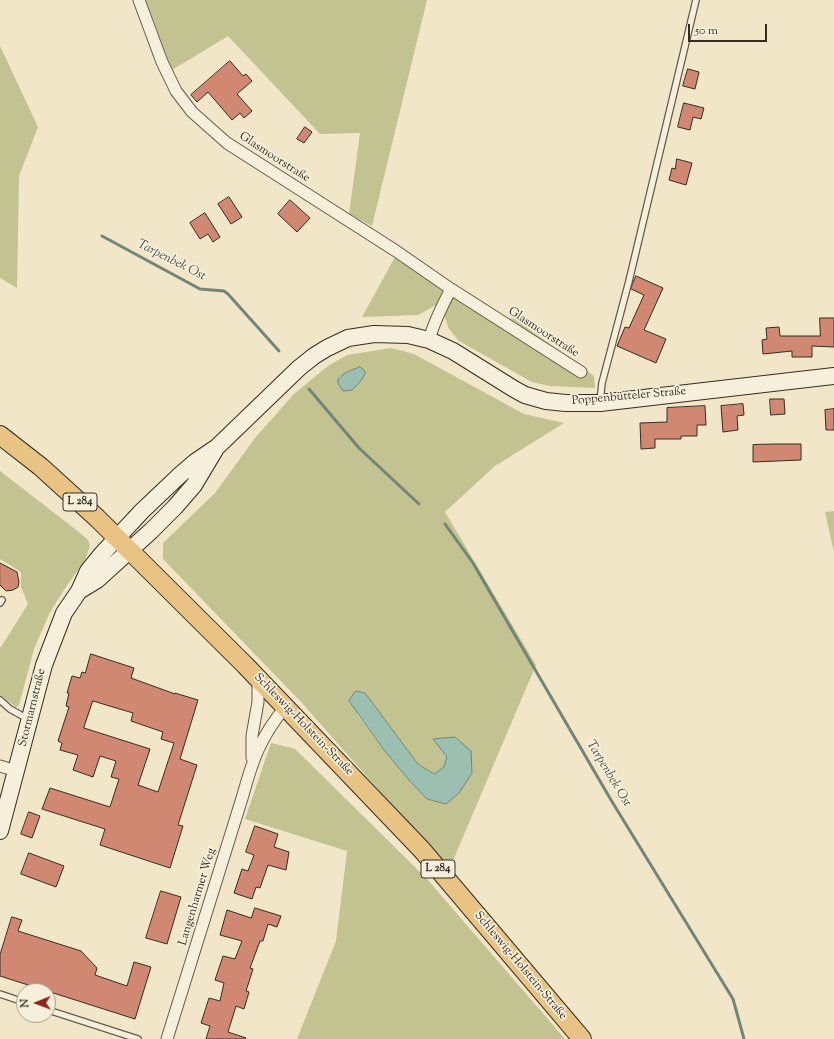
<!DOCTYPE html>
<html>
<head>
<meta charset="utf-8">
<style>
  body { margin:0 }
  #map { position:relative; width:834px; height:1039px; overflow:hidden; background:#f1e6c8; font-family:"Sorts Mill Goudy",serif }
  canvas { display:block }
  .north { position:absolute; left:16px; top:983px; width:40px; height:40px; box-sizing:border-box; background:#f6efdb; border:1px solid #a9a191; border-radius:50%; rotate:269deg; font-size:11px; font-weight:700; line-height:16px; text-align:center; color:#362c23 }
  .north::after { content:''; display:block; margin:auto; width:14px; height:18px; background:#8f2418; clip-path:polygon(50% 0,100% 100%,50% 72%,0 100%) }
  .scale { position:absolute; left:688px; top:24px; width:79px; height:18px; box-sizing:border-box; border:2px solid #362c23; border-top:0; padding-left:5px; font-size:12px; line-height:14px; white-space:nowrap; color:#362c23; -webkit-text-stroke:3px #f6efdb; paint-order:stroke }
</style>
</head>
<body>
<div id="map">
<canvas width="834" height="1039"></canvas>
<div class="north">N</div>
<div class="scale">50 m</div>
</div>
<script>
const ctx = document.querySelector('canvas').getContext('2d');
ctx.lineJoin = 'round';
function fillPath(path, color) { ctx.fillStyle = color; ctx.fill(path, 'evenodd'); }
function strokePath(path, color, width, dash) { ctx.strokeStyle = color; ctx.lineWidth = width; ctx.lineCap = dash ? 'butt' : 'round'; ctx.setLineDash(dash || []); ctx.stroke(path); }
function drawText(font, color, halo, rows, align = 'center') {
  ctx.font = font + ' "Sorts Mill Goudy",serif'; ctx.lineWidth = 3.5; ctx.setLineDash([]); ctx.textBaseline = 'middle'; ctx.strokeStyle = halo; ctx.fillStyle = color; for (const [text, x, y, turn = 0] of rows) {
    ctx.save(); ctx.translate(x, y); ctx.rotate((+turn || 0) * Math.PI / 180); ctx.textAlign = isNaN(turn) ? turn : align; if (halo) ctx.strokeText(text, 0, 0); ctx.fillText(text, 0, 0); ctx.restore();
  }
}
const green = new Path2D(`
  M146 0H427L372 226 349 214 360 133 320 134 228 36 172 70Z
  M0 46 38 127 19 176 17 288 0 278Z
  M395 257 444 289 436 305 418 315 362 317Z
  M457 287 507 318 515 319 594 376 595 388 550 386 532 382 459 341 449 329 444 315Z
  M391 348 414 354 524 414 564 423 495 466 445 512 536 665 449 870 302 703 163 559V543L215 493 255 438 294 394 328 366 347 355ZM365 374 360 382 352 390 338 383V379L340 376ZM365 693 418 764 434 774 444 767 447 757 446 804 409 780 384 750 357 714Z
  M0 471 79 532 88 540 90 546 86 558 64 590 49 614 41 633 34 649 19 705 16 707 0 695V647H1L28 604 21 587V572L0 559Z
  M834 511V552L825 512Z
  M271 743 295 749 427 879 565 1039H297L336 941 347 851 245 819Z`);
const water = new Path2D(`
  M360 367 365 371V374L360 382 352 390 343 391 338 383V379L345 373Z
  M356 691 365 693 418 764 434 774 444 767 447 757 433 739 455 737 471 751 472 773 459 793 446 804 427 799 409 780 384 750 349 701Z`);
const stream = new Path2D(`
  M102 236 200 289 224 291 228 294 279 351
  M309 389 359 448 419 504
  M445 524 473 563 611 800 733 999 744 1039`);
const building = new Path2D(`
  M230 61 243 76 246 74 252 81 237 94 252 111 244 118 240 113 232 120 208 92 197 102 191 95Z
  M688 69 699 72 695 89 683 86Z
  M684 103 704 108 701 119 693 117 690 130 678 127Z
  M305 127 312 132 304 143 297 139Z
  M677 159 692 163 686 185 669 180 672 168 675 169Z
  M229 197 242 217 231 224 218 204Z
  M290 200 310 218 297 232 278 214Z
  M205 213 220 237 213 242 208 234 200 239 190 223Z
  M636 276 663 288 644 330 666 339 656 363 617 346 625 327 629 328 644 295 631 289Z
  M820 318H834V347L812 346V357H792V351L763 354 762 340 767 339 766 328 779 327 780 336H820Z
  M770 399H784L785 414 771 415Z
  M743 404 744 415 737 416 738 430 723 432 721 406Z
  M705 406 706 425H697V436H681V439H655V448L641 449 640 423 667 422V408Z
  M834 409V430H826L825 410Z
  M773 444H801V460L753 462V445Z
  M0 563 17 572 19 582 18 587 13 590 6 591 0 585Z
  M91 654 134 668 131 678 175 694V693L198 700 180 759 197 765 178 825 183 826 170 868 100 845 105 829 42 809 50 788 110 807 119 779 111 777 116 761 100 756 93 777 73 770 78 755 60 750 62 743 58 741 69 707 66 706 69 693H67L72 676 80 678 82 672 85 673ZM93 701 133 713 131 721 163 732 161 739 174 743 158 792 138 785 150 749 84 728Z
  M29 812 40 816 32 838 21 834Z
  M255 826 278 834 274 847 289 852 286 870 268 865 260 888 256 887 252 899 234 893 242 869 248 871 254 855 246 852Z
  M29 853 64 866 56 887 21 874Z
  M161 891 181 897 167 944 146 938Z
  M255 908 281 916 277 927 268 924 263 941H260L250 968 253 969 246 991 249 992 244 1009 236 1006 228 1032 246 1038 245 1039H206L210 1026 201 1023 209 998 220 1001 224 983 215 980 223 956 235 959 242 941 220 935 227 910 251 918Z
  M12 917 22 920 18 931 81 951 97 968 95 975 127 986 134 962 151 967 135 1019 0 976V955Z`);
const service = new Path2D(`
  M600 402 602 383 629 281 696 0
  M0 603 2 600
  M0 700 10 709 28 719
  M0 994 24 1002
  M48 1010 138 1039`);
const minor = new Path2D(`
  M139 0 162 62 176 91 192 112 227 143 396 251 451 289C442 306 434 322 429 340
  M451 289 581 372
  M252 758V736L258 702V678
  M0 766 16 771
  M167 1039 243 795C253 758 261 737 285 707`);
const secondary = new Path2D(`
  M79 591 97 580 151 531 175 507 194 485 215 450
  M0 831 44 665 64 613 79 591 88 571 101 555 142 511 181 474 195 462 217 447 299 368 314 356 327 348 348 338 374 334 408 335 429 340 453 351 514 389 525 395 546 401 566 403H600L834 376`);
const primary = new Path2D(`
  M0 435 41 467 97 518 245 665 422 850 582 1039`);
const shields = [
  [80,502,34],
  [438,869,34]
];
const shieldNames = [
  ["L 284",80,502],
  ["L 284",438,869]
];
const streetNames = [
  ["Glasmoorstraße",274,158,33],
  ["Glasmoorstraße",543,333,33],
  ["Poppenbütteler Straße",629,397,-5],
  ["Stormarnstraße",33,708,-76],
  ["Schleswig-Holstein-Straße",303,725,46],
  ["Langenharmer Weg",198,897,-73],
  ["Schleswig-Holstein-Straße",520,966,50]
];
const waterNames = [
  ["Tarpenbek Ost",171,261,27],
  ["Tarpenbek Ost",608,774,59]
];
fillPath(green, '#c2c390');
fillPath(water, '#9bc0b2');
strokePath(water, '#738579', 1);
strokePath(stream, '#738579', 3);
fillPath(building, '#d18872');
strokePath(building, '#362c23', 1);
strokePath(service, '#655a4c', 8);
strokePath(minor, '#655a4c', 13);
strokePath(secondary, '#362c23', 18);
strokePath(primary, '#362c23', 20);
strokePath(service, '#f6efdb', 5.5);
strokePath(minor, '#f6efdb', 11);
strokePath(secondary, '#f6efdb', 16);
strokePath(primary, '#e8c384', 18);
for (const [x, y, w] of shields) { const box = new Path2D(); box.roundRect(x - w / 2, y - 9, w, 18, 3); ctx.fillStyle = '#f6efdb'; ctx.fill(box); strokePath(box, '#362c23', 1); }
drawText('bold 11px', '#362c23', null, shieldNames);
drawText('12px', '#362c23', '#f6efdb', streetNames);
drawText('italic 13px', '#4f5147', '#f6efdb', waterNames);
</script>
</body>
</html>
